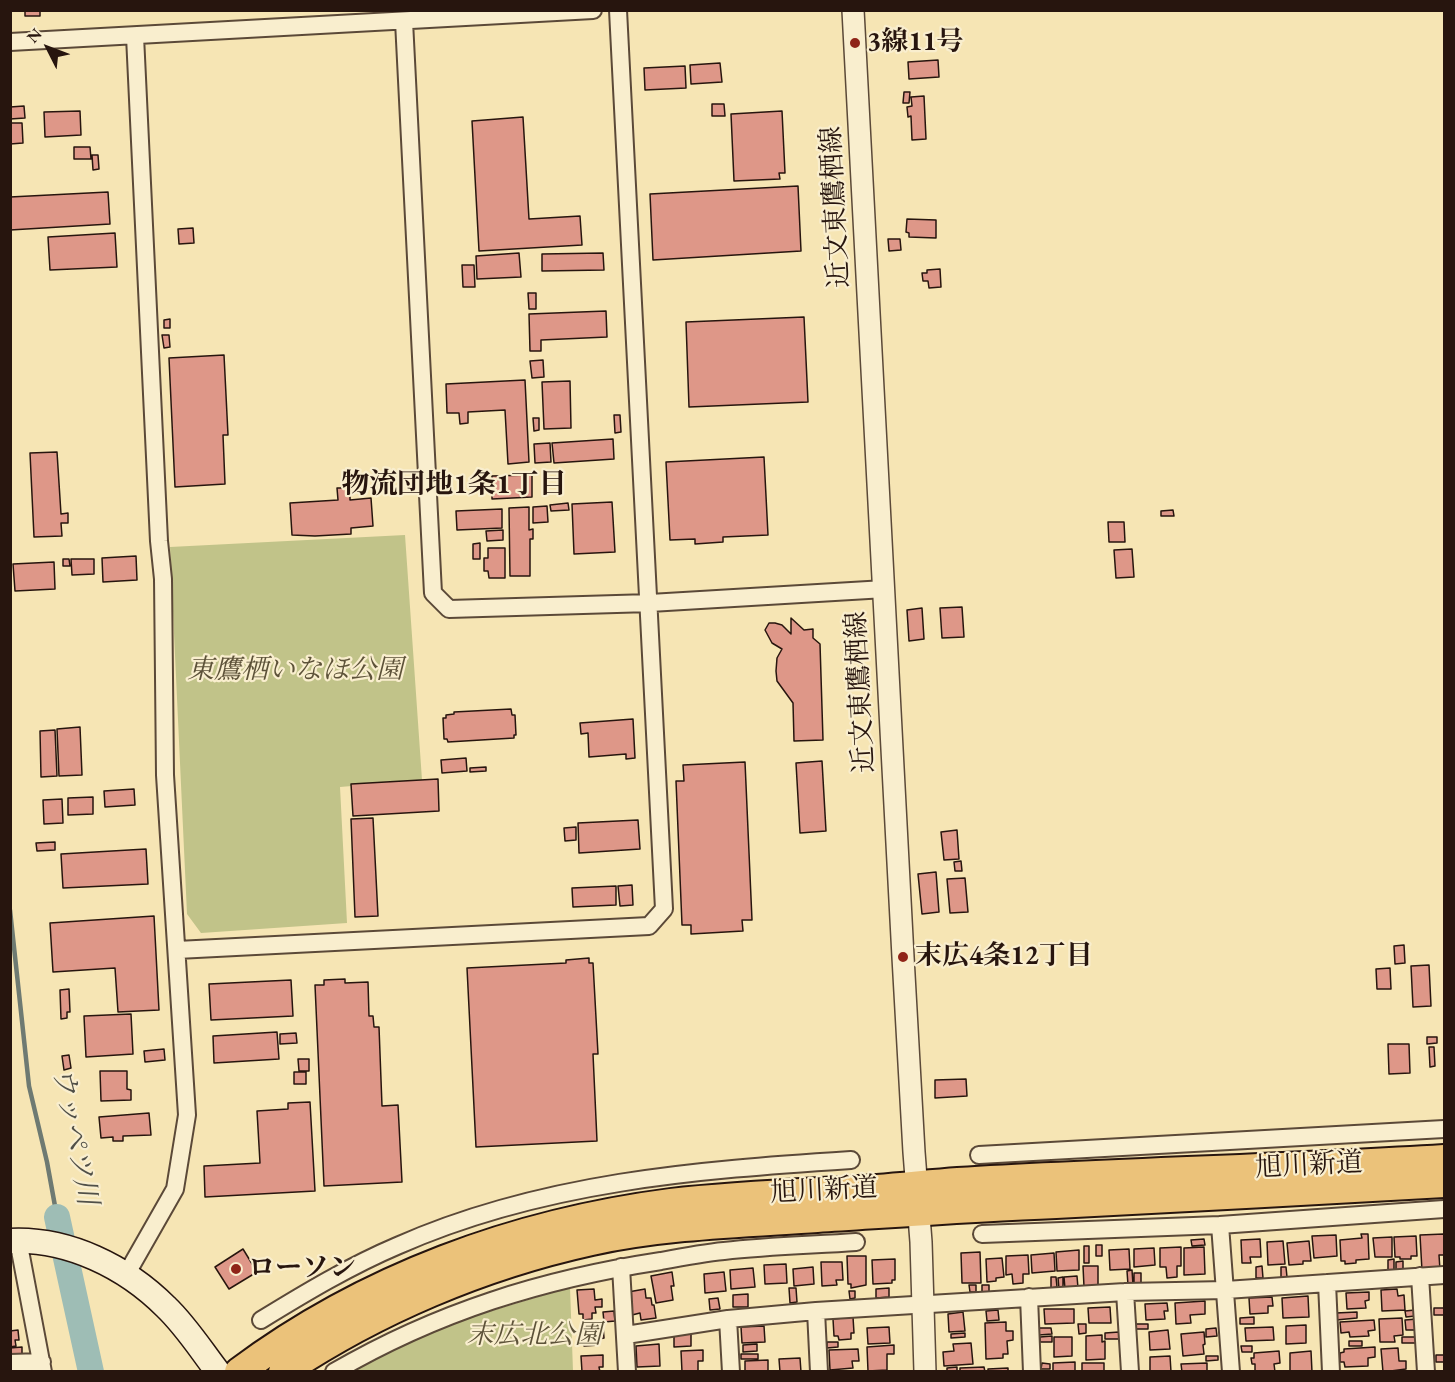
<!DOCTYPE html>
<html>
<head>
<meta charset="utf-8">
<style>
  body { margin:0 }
  #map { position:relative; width:1455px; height:1382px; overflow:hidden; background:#f6e5b4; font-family:"EB Garamond",serif }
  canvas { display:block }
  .frame { position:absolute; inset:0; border:12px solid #27150e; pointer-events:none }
  .north { position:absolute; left:18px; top:18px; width:60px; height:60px; -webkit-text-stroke:4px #f9eece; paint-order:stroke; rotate:312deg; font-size:16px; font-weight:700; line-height:24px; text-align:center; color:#27150e }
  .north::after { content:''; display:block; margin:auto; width:21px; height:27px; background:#27150e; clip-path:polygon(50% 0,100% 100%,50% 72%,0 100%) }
</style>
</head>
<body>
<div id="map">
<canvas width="1455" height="1382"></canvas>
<div class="frame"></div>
<div class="north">N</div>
</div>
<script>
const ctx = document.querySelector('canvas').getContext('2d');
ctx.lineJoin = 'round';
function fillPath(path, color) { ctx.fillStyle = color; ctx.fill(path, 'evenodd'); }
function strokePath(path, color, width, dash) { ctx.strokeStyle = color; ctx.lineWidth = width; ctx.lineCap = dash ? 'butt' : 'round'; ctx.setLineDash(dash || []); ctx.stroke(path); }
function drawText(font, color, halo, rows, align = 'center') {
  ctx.font = font + ' "EB Garamond","Noto Serif JP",serif'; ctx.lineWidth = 4.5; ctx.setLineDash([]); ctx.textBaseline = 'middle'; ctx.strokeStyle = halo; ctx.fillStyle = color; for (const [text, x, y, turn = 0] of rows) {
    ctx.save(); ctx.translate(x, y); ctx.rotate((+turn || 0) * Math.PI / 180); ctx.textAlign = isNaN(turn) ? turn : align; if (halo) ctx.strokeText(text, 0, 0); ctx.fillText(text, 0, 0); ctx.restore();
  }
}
const green = new Path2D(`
  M405 535 422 780 340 787 347 923 201 933 187 914 170 547Z
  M570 1287 573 1371H340L439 1327Z`);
const stream = new Path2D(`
  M10 910 29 1086 47 1162 57 1217`);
const river = new Path2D(`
  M57 1217 91 1372`);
const building = new Path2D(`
  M25 10H40V16H25Z
  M938 60 939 77 909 79 908 62Z
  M720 63 722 82 691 84 690 65Z
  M685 66 686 88 645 90 644 68Z
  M904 92H910L909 103H903Z
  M924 96 926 139 912 140 911 116 908 117 907 107 912 106 911 97Z
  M712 104H724L725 116H712Z
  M24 106 25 118 10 119V107Z
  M80 111 81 135 45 137 44 112Z
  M782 111 785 173H779L780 179 734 181 731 114Z
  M523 117 529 219 580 216 582 245 479 251 472 121Z
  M10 123H22L23 143 10 144Z
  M74 147H90L91 159H74Z
  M92 155H98L99 169 93 170Z
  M798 186 801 251 653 260 650 194Z
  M108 192 110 224 10 230V197Z
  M907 219 936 220V238L909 237V233L906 232Z
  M193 228 194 243 179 244 178 229Z
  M115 233 117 267 50 270 48 237Z
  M888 239H900L901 250 889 251Z
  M519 253 521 277 477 279 476 256Z
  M603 253 604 270 542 271V254Z
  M462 265H474L475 287H463Z
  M940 269 941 287 929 288 928 281H923L922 273H927V270Z
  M528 293H536V309H529Z
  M606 311 607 337 541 340V351H530L529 314Z
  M804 317 808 402 689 407 686 322Z
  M170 319V328H164V320Z
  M162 335H169L170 347 164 348Z
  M224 355 228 435H223L225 484 175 487 169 358Z
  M543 360 544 377 532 378 530 361Z
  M525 380 529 462 508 464 505 410 468 412V423L460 424 459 413H447L446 384Z
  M570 381 571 428 544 429 542 382Z
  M614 415H620L621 432 615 433Z
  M533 418H539V430L534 431Z
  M613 439 614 459 554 463 552 443Z
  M550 443 551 462 535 463 534 444Z
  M57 452 61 514 68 513V523H61L62 536 34 537 30 453Z
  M764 457 768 535 723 537V542L695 544V539L670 540 666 462Z
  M532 475V497L492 499V476Z
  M337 488H350V500L371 498 373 526 351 528V534L315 536 292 535 290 503 338 500Z
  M612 502 615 552 574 554 572 504Z
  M568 503 569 510 551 511 550 505Z
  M547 506 548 522 533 523V507Z
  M529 507V530L533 529V539H530V576H510L509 508Z
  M502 509V528L457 530 456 511Z
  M1173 510 1174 516H1161V511Z
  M1108 522H1124L1125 542H1109Z
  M503 530V540L487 541 486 531Z
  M480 543V559H473V544Z
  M488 548H505V578H489L488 571H484V558H488Z
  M1132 549 1134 577 1116 578 1114 550Z
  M136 556 137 580 103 582 102 558Z
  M63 559H69L70 566H63Z
  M71 559H94V574L72 575Z
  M54 562 55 589 15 591 13 564Z
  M962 607 964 637 942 638 940 608Z
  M922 608 924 639 909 641 907 610Z
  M791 618 804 630 813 629V638L820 644 823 740 794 741 793 703 777 681 776 671 777 658 782 649 772 643 765 630 769 623H775L782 625 791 634Z
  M511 709 512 715H515L516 735H514V738L448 742 447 739H444L443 718H446V715L454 714V712Z
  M633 719 635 758 626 759V754L589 757 588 733 581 734 580 723Z
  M80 727 82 775 59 776 57 729Z
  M55 730 57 776 41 777 40 731Z
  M466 758 467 771 442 773 441 760Z
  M822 761 826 831 800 833 796 763Z
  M745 762 752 920H742L743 931 691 934V925H682L676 781H684L683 765Z
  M486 767V771L470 772V768Z
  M438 779 439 811 353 816 351 784Z
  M134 789 135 805 105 807 104 791Z
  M93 797V814L68 815V798Z
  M62 799 63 823 44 824 43 800Z
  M373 818 378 916 355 917 351 819Z
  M638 820 640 849 579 853 578 823Z
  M576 827V840L565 841 564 828Z
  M957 830 959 859 944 860 941 832Z
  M55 842V850L37 851 36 843Z
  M146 849 148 884 63 888 61 854Z
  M961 861 962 871H955L954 862Z
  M936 872 939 912 922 914 918 874Z
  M965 878 968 912 950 913 947 879Z
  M632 885 633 905 620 906 618 886Z
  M616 886V905L573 907 572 888Z
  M154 916 159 1010 118 1012 115 968 53 972 50 923Z
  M1404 945 1405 963 1395 964 1394 946Z
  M589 958V963H593L598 1054H593L597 1141 476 1147 467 968 566 963V960Z
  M1429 965 1431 1006 1413 1007 1411 966Z
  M1390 968 1391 989H1377L1376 969Z
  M345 979V983L368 982 369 1016H373L374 1027H379L382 1106 398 1105 402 1182 324 1186 315 985H324V980Z
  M291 980 293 1016 211 1020 209 984Z
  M69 989 70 1012H67V1018L61 1019 60 990Z
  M131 1014 133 1054 86 1057 84 1016Z
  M277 1032 279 1059 214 1063 213 1036Z
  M296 1033 297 1043 280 1044V1034Z
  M1427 1037H1437V1043L1427 1044Z
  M1388 1044H1409L1410 1073 1389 1074Z
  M1429 1047H1434L1435 1066 1430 1067Z
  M164 1049 165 1060 145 1062 144 1051Z
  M69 1055 71 1068 64 1070 62 1056Z
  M298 1059H309V1071H299Z
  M100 1071H127V1089L131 1090V1100L101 1101Z
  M294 1072H306V1084H294Z
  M966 1079 967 1096 935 1098V1080Z
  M310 1102 315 1191 205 1197 204 1166 260 1163 257 1111 288 1109V1103Z
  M149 1113 151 1135 123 1136V1141H113V1137L101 1138 99 1117Z
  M1361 1234H1368L1369 1259 1356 1260V1263L1345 1264V1261H1341L1340 1240 1362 1238Z
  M1444 1234V1255H1439L1440 1270 1422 1271 1420 1235Z
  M1336 1235 1337 1256 1314 1258 1312 1236Z
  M1416 1236 1417 1256H1411V1259H1400V1257H1395L1394 1237Z
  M1392 1237V1257H1375L1373 1238Z
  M1204 1239 1205 1245 1192 1246 1191 1240Z
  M1260 1239 1261 1257H1250L1251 1263H1242L1241 1240Z
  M1283 1241 1285 1264 1268 1265 1267 1242Z
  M1309 1241 1311 1261H1303V1264L1289 1265 1287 1243Z
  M1096 1245H1102V1256H1096Z
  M1084 1246H1089V1263H1084Z
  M1181 1247V1266H1177V1277L1167 1278 1166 1267H1160V1248Z
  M1204 1247 1205 1274 1184 1275V1248Z
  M1154 1248 1155 1265 1134 1267V1249Z
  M243 1249 257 1272 229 1289 215 1267Z
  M1129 1249 1130 1269 1110 1270 1109 1250Z
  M1079 1250V1270L1057 1271 1056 1252Z
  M980 1252 981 1283H962L961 1253Z
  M1054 1253 1055 1271 1032 1273 1031 1255Z
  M1028 1255 1029 1274H1023V1283L1013 1284 1012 1274 1006 1275V1256Z
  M847 1256H866V1285L851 1288V1284H848Z
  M1002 1258 1004 1277 996 1278V1281L987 1282 986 1259Z
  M895 1259V1280H892V1283L873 1284 872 1260Z
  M1394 1259V1271H1388V1260Z
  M1403 1261V1271H1396V1262Z
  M821 1262H842L843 1280H836L837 1285 822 1286Z
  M786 1264 787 1283 765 1284 764 1265Z
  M1083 1266H1098V1287H1084Z
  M1262 1266 1263 1278H1256V1267Z
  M813 1267 814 1284 794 1286 793 1269Z
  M1281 1267H1286L1287 1277 1281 1278Z
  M753 1268 755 1287 731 1289 730 1270Z
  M1132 1270 1133 1285H1128L1127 1271Z
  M672 1272 674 1286H671L673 1300 656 1303 651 1276Z
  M724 1272 726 1291 705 1293 704 1274Z
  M1134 1273H1141V1283H1134Z
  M1077 1276 1078 1288 1065 1289 1064 1277Z
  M1051 1277H1056L1057 1287 1051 1288Z
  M1063 1277V1289H1059L1058 1278Z
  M969 1285H976V1292H970Z
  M982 1285H989V1292L982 1293Z
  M789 1288H796L797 1302 790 1303Z
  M889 1288V1297L876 1298V1289Z
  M594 1289 595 1300 602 1299V1307H595L596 1313H592V1319L583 1320V1314H579L577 1290Z
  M645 1289 646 1298H651L652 1305H654L656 1318 641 1320 640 1313 632 1315 628 1292Z
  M1397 1289 1398 1296 1404 1295 1405 1310 1382 1311 1381 1290Z
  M849 1291H855V1298L850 1299Z
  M1369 1292V1300L1365 1301 1366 1308 1347 1309 1346 1293Z
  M748 1294V1307H733V1295Z
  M1308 1296 1309 1317 1283 1318 1282 1298Z
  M1272 1297 1273 1306H1268V1313L1250 1314 1249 1298Z
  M718 1298 720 1309 710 1310 709 1299Z
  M1205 1301V1314L1190 1315 1191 1323 1176 1324 1175 1303Z
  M1167 1303 1168 1311H1164L1165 1319 1146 1320 1145 1304Z
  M1110 1307 1111 1323H1089L1088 1308Z
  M1434 1308H1444V1315H1434Z
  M1044 1309H1074V1323L1045 1324Z
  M998 1310 999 1320 987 1321 986 1311Z
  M1415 1310V1316L1406 1317 1405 1311Z
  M614 1311 615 1321 604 1322 603 1312Z
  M963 1312 965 1331 949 1332 948 1314Z
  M1357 1312V1318L1336 1320V1313Z
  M853 1317 854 1333H851V1339L839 1340 838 1336H834L833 1319Z
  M1254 1317V1324H1240V1318Z
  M1402 1318 1403 1335 1394 1336 1395 1342H1380L1379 1319Z
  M1417 1319 1418 1330H1406L1405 1320Z
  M1374 1320 1375 1330 1368 1331 1369 1336 1350 1337 1349 1332 1341 1333 1340 1322Z
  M1006 1322V1331H1013V1340L1007 1341 1008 1354H1003V1358L986 1359 985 1323Z
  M1078 1324H1086V1333L1079 1334Z
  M1136 1324H1148V1329H1136Z
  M1306 1325V1343L1286 1344V1326Z
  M603 1326 604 1338 599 1339V1345L584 1346 582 1328Z
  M764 1326 765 1342 742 1343 741 1327Z
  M889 1327 890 1343 868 1344 867 1328Z
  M1273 1327 1274 1340 1246 1341 1245 1328Z
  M1039 1328H1051L1052 1334 1039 1335Z
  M1216 1328 1217 1336 1206 1337V1329Z
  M18 1330 19 1340H15L16 1346 10 1347V1331Z
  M1168 1330 1170 1349 1150 1350 1149 1332Z
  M1119 1332V1339H1105V1333Z
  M1204 1332 1205 1344 1203 1345 1204 1354 1183 1356 1181 1334Z
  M965 1333V1337L951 1338V1334Z
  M691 1334V1346L674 1347V1335Z
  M1102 1335V1342L1105 1341V1359L1086 1360V1336Z
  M1052 1336V1342H1040V1337Z
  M1054 1337H1072V1356L1054 1357Z
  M1402 1337H1418V1343H1402Z
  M1349 1341H1362V1346H1349Z
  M827 1342H838V1347L827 1348Z
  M971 1343 973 1364 944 1366 943 1352 954 1351 953 1344Z
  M659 1344 660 1366 637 1367 636 1346Z
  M757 1344V1351L743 1352V1345Z
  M894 1345V1354H887V1370L868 1371 867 1347Z
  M1241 1346H1252V1352H1242Z
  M22 1347V1354L10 1355V1348Z
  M1375 1347V1357L1368 1358V1366L1345 1367 1344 1362H1340V1353L1344 1352V1349Z
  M1398 1348 1399 1361H1406V1369L1383 1372 1381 1349Z
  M858 1349 859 1361H852L853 1368 830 1370 829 1350Z
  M703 1350V1361H698V1372H682L681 1351Z
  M1279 1351 1280 1363 1274 1364 1275 1372H1255V1364H1252L1251 1358H1254V1353Z
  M1311 1351 1312 1372H1290V1353Z
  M741 1354H758V1359H741Z
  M603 1355V1367H599L600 1372H582L581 1356Z
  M1436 1355H1444V1362H1436Z
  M1170 1356 1171 1372H1150V1357Z
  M1206 1356H1218V1360L1206 1361Z
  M800 1358 801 1372H780L779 1359Z
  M768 1360V1372H745V1361Z
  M1075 1362V1372H1053V1363Z
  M1042 1363 1050 1364V1369H1041Z
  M1082 1363H1104V1372H1082Z
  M1207 1363V1372H1182L1181 1364Z
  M957 1367V1372H947V1368Z
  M984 1367 985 1372H960V1368Z
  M1008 1368V1372H988V1369Z`);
const minor = new Path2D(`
  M404 21 433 593 449 609 650 603 885 589
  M10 42 593 10
  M177 950 649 926 664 909 618 10
  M979 1155 1444 1129
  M1220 1225 1231 1372
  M982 1234 1220 1225 1444 1209
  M18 1240 43 1372
  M621 1267 627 1372
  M126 1275 175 1189 187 1115 165 775 163 579 159 541 135 36
  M1420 1276 1426 1372
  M1327 1283 1331 1372
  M1125 1292 1130 1372
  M1029 1297 1032 1372
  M816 1311 819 1372
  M728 1319 731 1372
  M261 1320C305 1293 350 1266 397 1246 541 1182 697 1170 851 1160
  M626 1335 728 1319 816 1311 1125 1292 1226 1290 1444 1275
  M10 1363 42 1362
  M334 1372C437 1312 543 1279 661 1261 682 1257 703 1253 724 1251 768 1246 812 1245 856 1242`);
const tertiary = new Path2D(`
  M853 10 903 957 914 1152 921 1242 925 1372`);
const secondary = new Path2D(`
  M10 1241C68 1238 126 1267 166 1307 186 1326 201 1350 218 1372`);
const trunk = new Path2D(`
  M239 1372C365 1278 516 1223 671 1203 739 1195 808 1193 877 1189 904 1187 931 1184 958 1182 1120 1172 1282 1169 1444 1159
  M283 1372C376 1310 482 1265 591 1241 665 1225 741 1223 817 1218 896 1213 976 1207 1056 1204 1185 1198 1315 1190 1444 1183`);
const markers = [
  [855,43,6,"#8f2418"],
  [903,957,6,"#8f2418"],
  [236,1269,6,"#8f2418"]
];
const poiNames = [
  ["3線11号",867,43],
  ["末広4条12丁目",915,957],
  ["ローソン",248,1269]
];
const streetNames = [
  ["近文東鷹栖線",836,207,-93],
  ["近文東鷹栖線",861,692,-93],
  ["旭川新道",1309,1166,-3],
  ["旭川新道",824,1191,-3]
];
const parkNames = [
  ["東鷹栖いなほ公園",295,671],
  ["末広北公園",534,1336]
];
const neighbourhoodNames = [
  ["物流団地1条1丁目",454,485]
];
const waterNames = [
  ["ウッペツ川",74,1136,79]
];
fillPath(green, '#c1c389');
strokePath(stream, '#6e7a72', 4.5);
strokePath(river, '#9ebdb5', 26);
fillPath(building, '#de9788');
strokePath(building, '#27150e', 1.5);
strokePath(minor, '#5b4938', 20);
strokePath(tertiary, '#5b4938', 24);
strokePath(secondary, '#27150e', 27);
strokePath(trunk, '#27150e', 32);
strokePath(minor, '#f9eece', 16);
strokePath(tertiary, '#f9eece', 21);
strokePath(secondary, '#f9eece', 24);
strokePath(trunk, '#ebc27a', 28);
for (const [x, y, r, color] of markers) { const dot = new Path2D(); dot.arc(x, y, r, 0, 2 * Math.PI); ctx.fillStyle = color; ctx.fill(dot); strokePath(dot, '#f9eece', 2); }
drawText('bold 27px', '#27150e', '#f9eece', poiNames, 'left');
drawText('27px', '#27150e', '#f9eece', streetNames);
drawText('italic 27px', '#5d5239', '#f9eece', parkNames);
drawText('bold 28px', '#27150e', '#f9eece', neighbourhoodNames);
drawText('italic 28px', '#515048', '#f9eece', waterNames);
</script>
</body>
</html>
